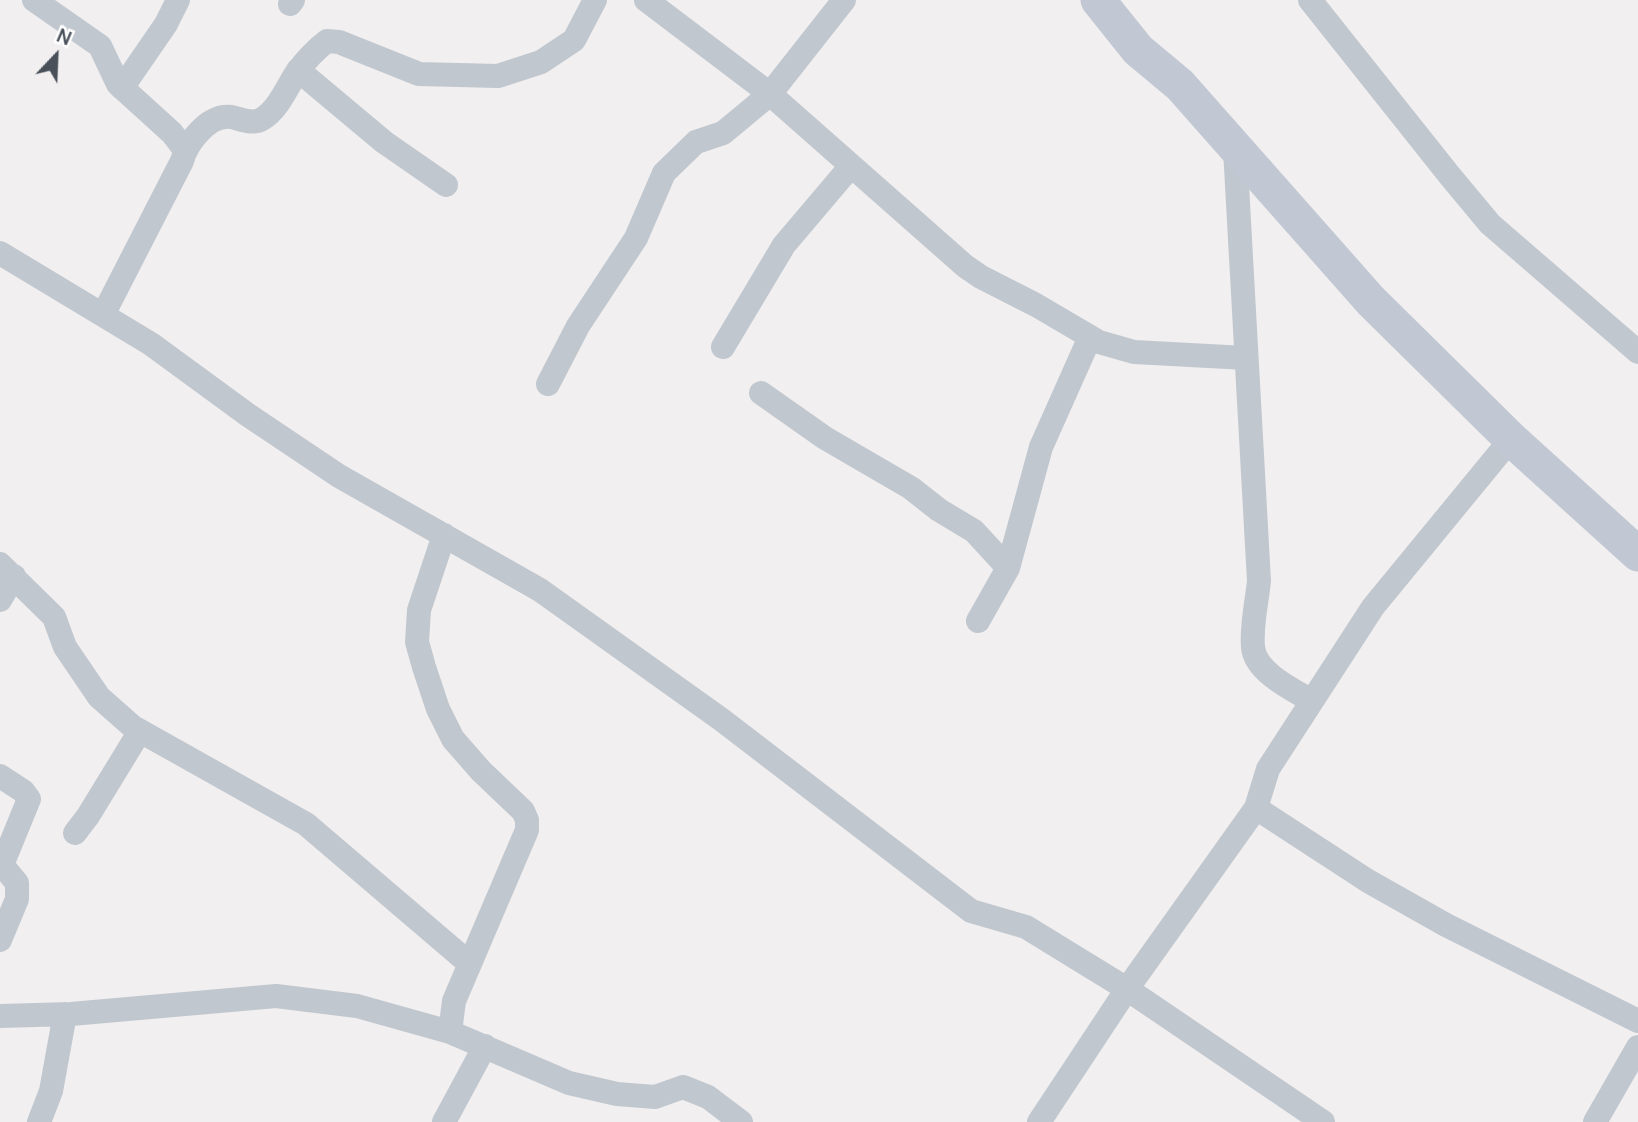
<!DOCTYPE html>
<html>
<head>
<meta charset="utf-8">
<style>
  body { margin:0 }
  #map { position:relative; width:1638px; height:1122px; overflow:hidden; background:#f1efef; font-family:Manrope,sans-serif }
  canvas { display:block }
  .north { position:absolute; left:21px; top:21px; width:70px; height:70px; -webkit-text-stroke:5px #fff; paint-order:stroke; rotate:23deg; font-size:19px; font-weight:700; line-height:28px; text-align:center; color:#49505a }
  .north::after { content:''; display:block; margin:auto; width:24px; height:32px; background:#49505a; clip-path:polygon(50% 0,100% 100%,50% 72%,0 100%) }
</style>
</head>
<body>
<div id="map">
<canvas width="1638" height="1122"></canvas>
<div class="north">N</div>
</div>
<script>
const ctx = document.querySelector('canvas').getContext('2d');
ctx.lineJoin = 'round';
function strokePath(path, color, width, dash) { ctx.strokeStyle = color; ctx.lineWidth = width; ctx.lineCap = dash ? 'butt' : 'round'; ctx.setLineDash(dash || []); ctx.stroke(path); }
const street = new Path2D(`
  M34 0 100 46 118 84 172 133 185 150
  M646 0 770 94 965 266 981 277 1036 305 1099 342 1134 352 1246 358
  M1310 0 1450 176 1490 224 1638 352
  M290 4 293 0
  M298 70 384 142 446 185
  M122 88 166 24 178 0
  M1235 149 1259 581C1257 601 1251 627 1253 647 1255 672 1293 690 1312 701
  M0 253 151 344 248 415 339 476 540 590 722 720 971 911 1026 927 1127 989 1323 1122
  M103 315 182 161C187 142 209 114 231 117 241 119 253 125 262 119 278 110 287 87 297 72 306 60 315 50 327 41L339 42 419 74 498 76 541 62 574 40 595 0
  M723 347 784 245 851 166
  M548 384 578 326 636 238 664 173 696 142 723 133 770 94 844 0
  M761 393 825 438 911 488 939 510 974 531 1008 568
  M444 535 419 610 417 642 424 667 438 709 453 739 481 771 523 811 527 820V830L454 1001 450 1032
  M0 564 54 617 65 647 99 697 133 727 306 824 470 964
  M0 600 14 576
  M978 621 1008 568 1041 447 1090 337
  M0 776 23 791 29 799 2 865 17 883V899L0 940
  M1256 808 1368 881 1446 925 1638 1021
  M75 833 88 816 140 731
  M0 1016 71 1014 276 996 357 1006 450 1032 569 1083 617 1094 655 1097 683 1087 708 1097 741 1122
  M39 1122 51 1091 65 1014
  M444 1122 485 1046
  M1039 1122 1127 989 1256 808 1268 769 1373 607 1511 439
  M1595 1122 1638 1047`);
const secondary = new Path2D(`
  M1098 0 1138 50 1180 85 1371 301 1511 439 1638 554`);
strokePath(street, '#c1c7cf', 24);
strokePath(secondary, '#c1c8d4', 35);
</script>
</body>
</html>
